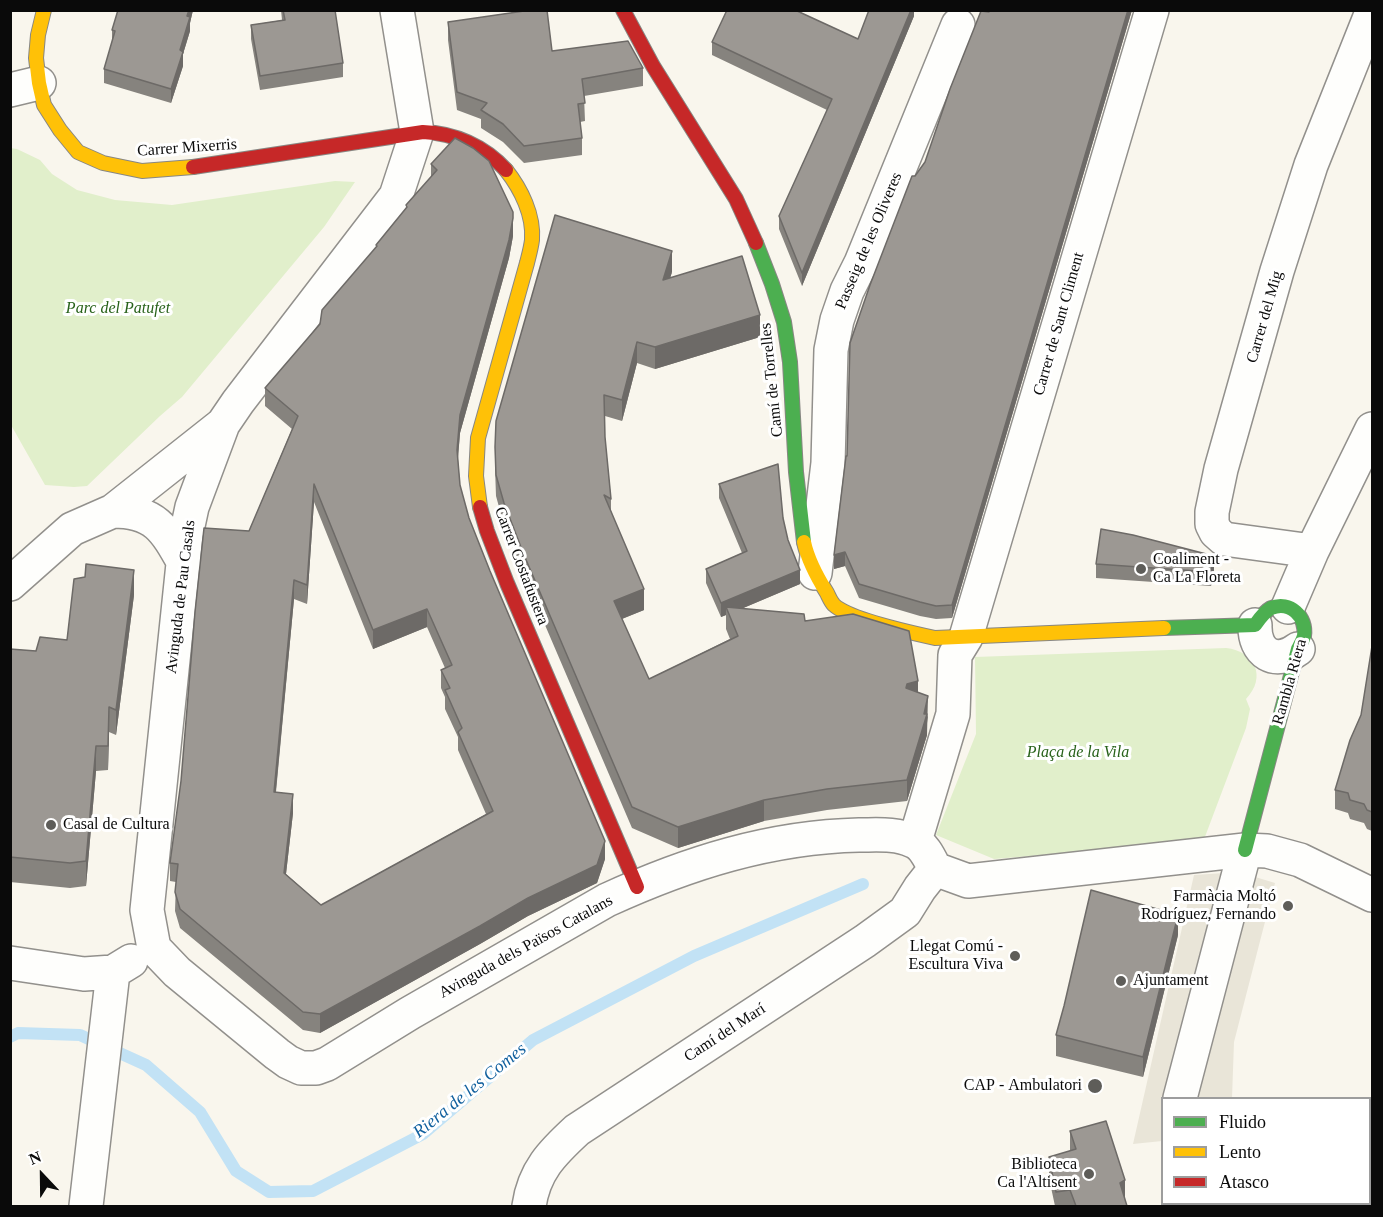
<!DOCTYPE html>
<html>
<head>
<meta charset="utf-8">
<style>
  body { margin:0 }
  #map { position:relative; width:1383px; height:1217px; overflow:hidden; background:#f9f6ed; font-family:Georgia,serif }
  canvas { display:block }
  .frame { position:absolute; inset:0; border:12px solid #0a0a0a; pointer-events:none }
  .legend { position:absolute; left:1161px; top:1097px; width:210px; height:108px; box-sizing:border-box; background:#fff; border:2px solid #9d9d9d; margin:0; padding:8px 10px; list-style:none; font-size:18px; color:#0a0a0a }
  .legend li { display:flex; align-items:center; gap:12px; height:30px }
  .legend b { width:30px; border:2px solid #9d9d9d }
  .north { position:absolute; left:12px; top:1145px; width:60px; height:60px; -webkit-text-stroke:4px #fff; paint-order:stroke; rotate:338deg; font-size:16px; font-weight:700; line-height:24px; text-align:center; color:#0a0a0a }
  .north::after { content:''; display:block; margin:auto; width:21px; height:27px; background:#0a0a0a; clip-path:polygon(50% 0,100% 100%,50% 72%,0 100%) }
</style>
</head>
<body>
<div id="map">
<canvas width="1383" height="1217"></canvas>
<div class="frame"></div>
<ul class="legend">
<li><b style="height:8px;background:#4caf50"></b>Fluido</li>
<li><b style="height:8px;background:#ffc107"></b>Lento</li>
<li><b style="height:8px;background:#c62828"></b>Atasco</li>
</ul>
<div class="north">N</div>
</div>
<script>
const ctx = document.querySelector('canvas').getContext('2d');
ctx.lineJoin = 'round';
function fillPath(path, color) { ctx.fillStyle = color; ctx.fill(path, 'evenodd'); }
function strokePath(path, color, width, dash) { ctx.strokeStyle = color; ctx.lineWidth = width; ctx.lineCap = dash ? 'butt' : 'round'; ctx.setLineDash(dash || []); ctx.stroke(path); }
function drawText(font, color, halo, rows, align = 'center') {
  ctx.font = font + ' Georgia,serif'; ctx.lineWidth = 6; ctx.setLineDash([]); ctx.textBaseline = 'middle'; ctx.strokeStyle = halo; ctx.fillStyle = color; for (const [text, x, y, turn = 0] of rows) {
    ctx.save(); ctx.translate(x, y); ctx.rotate((+turn || 0) * Math.PI / 180); ctx.textAlign = isNaN(turn) ? turn : align; if (halo) ctx.strokeText(text, 0, 0); ctx.fillText(text, 0, 0); ctx.restore();
  }
}
const green = new Path2D(`
  M10 148 17 149 40 160 52 174 77 190 115 200 172 205 335 181 355 182 324 227 182 397 160 416 87 486 74 487 45 485 11 425Z
  M1226 648C1255 651 1267 677 1246 699L1250 709 1246 728 1203 842 994 859 936 835 976 734 975 657Z`);
const plaza = new Path2D(`
  M1239 872 1275 883 1234 1042 1232 1098H1162V1141L1133 1144 1194 875Z`);
const stream = new Path2D(`
  M10 1037 18 1033 80 1035 146 1065 200 1112 236 1171 269 1192 313 1191 423 1134 533 1040 694 956 863 884`);
const street = new Path2D(`
  M10 90 39 83
  M113 511C155 511 165 529 184 563
  M1312 551 1224 539 1216 532 1212 524V512L1221 469 1277 271 1311 165 1372 12
  M815 573 828 463 831 350 837 320 847 291 861 263 958 25
  M10 584 72 529 113 511 223 424
  M1288 607 1312 551 1372 429
  M1255 625C1254 653 1275 666 1298 649
  M915 841 953 714 955 655 966 637 1152 10
  M935 869 968 881 1245 850 1267 851 1300 860 1372 895
  M154 948 147 910 186 535 192 507 223 424 238 402 396 196 417 132 397 10
  M154 948 177 972 277 1054 288 1062 301 1068H316L327 1064 410 1013 607 900C688 863 770 837 859 835 877 835 896 833 913 841 924 845 930 859 935 869
  M10 963 84 974 113 972 131 961
  M1180 1098 1245 850
  M86 1206 113 972
  M529 1206C534 1171 552 1153 577 1130L865 941 905 912 920 888 935 869`);
const fast = new Path2D(`
  M756 243 772 284 784 322 790 362 796 472 804 542
  M1164 628 1255 625C1260 618 1264 612 1271 608 1290 600 1307 617 1304 636 1303 640 1300 645 1298 649L1245 850`);
const slow = new Path2D(`
  M44 10 38 35 36 58 39 83 44 105 60 130 78 152 103 163 142 171 193 167
  M480 507 476 476 478 438 527 263C529 255 531 248 532 240 534 215 521 189 506 170
  M804 542C808 561 817 577 827 593 829 597 831 602 834 605 849 619 912 633 935 638L1164 628`);
const jam = new Path2D(`
  M623 10 653 66 736 199 756 243
  M193 167 423 132C454 133 484 146 506 170
  M480 507 487 531 507 583 637 887`);
const wall = new Path2D(`
  M118 10H193L190 23V31L183 54V66L171 103 104 83V69L112 42V30Z
  M281 10H335L343 63V77L260 90 251 39V25L282 20Z
  M727 10H801L800 13 858 39 914 10V16L802 286 779 229V216L827 110 712 55V42Z
  M984 10H1132L952 618 936 619 920 616 859 598 845 566 834 569 847 456 915 176 925 162Z
  M448 22 552 51 643 68V86L584 96 585 121 580 122 582 138V155L524 163 503 142 481 128V119L457 110 448 40Z
  M431 164 513 236 509 258 460 433 458 459 460 485 469 518 490 571 605 859 597 883 528 916 480 944 320 1033 303 1030 180 928 175 911 176 882 170 881V863L249 531 292 429 265 406V388L320 324 376 247V245L406 208V205L431 177ZM314 502 373 649 427 627 445 668 441 670V688L445 697V709L458 737V750L486 814 321 905 286 874 293 813 276 792 294 599 307 604Z
  M672 272 670 278 760 337 655 369 637 363 622 421 605 416V437L611 499V511L644 610 622 619 649 679 730 639 726 629V615L721 617 706 583V569L742 553 719 498V484L783 518 788 540 800 584 741 609 805 621 918 692 928 717 927 723V735L907 801 827 810 764 821 678 848 632 828 524 576 504 525 496 496 495 468V447Z
  M1096 564 1214 570 1211 586 1096 578Z
  M134 595 116 735 109 732 108 770 96 771 86 886 70 888 10 882V649L36 651 67 640Z
  M1372 646V831L1367 829 1364 823 1350 819 1348 813 1335 809V790L1361 715Z
  M1178 935 1143 1077 1056 1056V1035Z
  M1070 1131 1125 1201 1127 1206H1055L1049 1178V1157L1070 1151Z`);
const shadedWall = new Path2D(`
  M189 10H193L190 23V31L183 54V66L171 103V89Z
  M911 10H914V16L802 286V273Z
  M1128 10H1132L952 618V605Z
  M513 218V236L509 258 460 433 457 468V450L460 415Z
  M672 251V272L663 301V280Z
  M760 315V337L655 369V347Z
  M637 342V363L622 421V400Z
  M314 484V502L307 604V585Z
  M845 552V566L834 569V555Z
  M1214 556V570L1211 586V572Z
  M134 570V595L116 735V710Z
  M800 570V584L729 614 726 607V615L721 617V603Z
  M294 580V599L274 810V792Z
  M644 589V610L614 622V601Z
  M427 609V627L373 649V630Z
  M918 681V702L906 688 907 684Z
  M928 696 927 735 907 801V780Z
  M109 707V732L108 770V746Z
  M96 746V771L86 886V861Z
  M293 794V813L284 891V873Z
  M764 800V821L678 848V827Z
  M605 841V859L597 883 528 916 480 944 320 1033V1014Z
  M1178 915V935L1143 1077V1057Z
  M1125 1180V1201L1120 1183Z`);
const building = new Path2D(`
  M118 10H189L187 16 190 17 180 50 183 52 171 89 104 69 115 31 112 30Z
  M283 10H335L343 63 260 76 251 25 285 20Z
  M531 10H547L552 51 628 41 643 68 582 79 585 103 578 104 582 138 524 146 503 124 481 110 487 103 457 92 448 22Z
  M727 10H795L858 39 869 10H911L802 273 779 216 832 99 712 42Z
  M988 10H1128L952 605 936 606 920 602 859 584 845 552 834 555 846 456H847L850 343 870 285 912 176H915L925 162 950 89 981 11 989 12Z
  M455 138 473 148 489 161 513 212V218L509 240 460 415 457 450 460 485 469 518 490 571 605 841 597 865 528 898 480 926 320 1014 303 1012 180 909 175 892 178 864 170 863 181 781 195 612 204 528 249 531 298 416 265 388 320 324 322 310 377 246 376 245 407 207 406 205 437 170 431 164ZM314 484 373 630 427 609 452 665 441 670 450 688 445 690 462 728 458 732 493 811 321 905 284 873 293 794 274 792 294 580 307 585Z
  M555 215 672 251 663 280 742 256 760 315 655 347 637 342 622 400 604 395 605 437 611 499 604 495 644 589 614 601 649 679 738 636 726 607 804 614 805 621 853 614 909 631 918 681 907 684 906 688 928 696 924 714H927L907 780 827 789 764 800 678 827 632 807 524 555 504 503 496 475 495 447 496 421Z
  M778 464 783 518 788 540 800 570 721 603 706 569 747 551 719 484Z
  M1101 529 1133 535 1214 556 1211 572 1096 564Z
  M86 564 134 570 116 710 109 707 108 746H96L86 861 70 863 10 857V649L36 651 40 637 67 640 74 579 85 577Z
  M1372 646V812L1367 810 1364 804 1350 800 1348 793 1335 790 1350 740 1361 715Z
  M1091 890 1178 915 1143 1057 1056 1035 1064 1006Z
  M1106 1121 1125 1180 1120 1183 1127 1206H1076L1070 1190 1056 1192 1049 1157 1076 1149 1070 1131Z
  M1258 1203H1342L1356 1206H1257Z`);
const markers = [
  [1141,569,6,"#5e5d59"],
  [51,825,6,"#5e5d59"],
  [1288,906,6,"#5e5d59"],
  [1015,956,6,"#5e5d59"],
  [1121,981,6,"#5e5d59"],
  [1095,1086,8,"#5e5d59"],
  [1089,1174,6,"#5e5d59"]
];
const streetNames = [
  ["Carrer Mixerris",187,148,-4],
  ["Passeig de les Oliveres",869,241,-67],
  ["Carrer del Mig",1265,317,-74],
  ["Carrer de Sant Climent",1059,324,-74],
  ["Camí de Torrelles",772,380,-96],
  ["Carrer Costafustera",521,566,69],
  ["Avinguda de Pau Casals",181,597,-83],
  ["Rambla Riera",1290,682,-74],
  ["Avinguda dels Països Catalans",526,947,-29],
  ["Camí del Marí",725,1033,-33]
];
const parkNames = [
  ["Parc del Patufet",118,309],
  ["Plaça de la Vila",1078,753]
];
const poiNames = [
  ["Coaliment -",1153,560,"left"],
  ["Ca La Floreta",1153,578,"left"],
  ["Casal de Cultura",63,825,"left"],
  ["Farmàcia Moltó",1276,897],
  ["Rodríguez, Fernando",1276,915],
  ["Llegat Comú -",1003,947],
  ["Escultura Viva",1003,965],
  ["Ajuntament",1133,981,"left"],
  ["CAP - Ambulatori",1082,1086],
  ["Biblioteca",1077,1165],
  ["Ca l'Altisent",1077,1183]
];
const waterNames = [
  ["Riera de les Comes",470,1091,-39]
];
fillPath(green, '#e1efcb');
fillPath(plaza, '#e9e5d8');
strokePath(stream, '#c2e2f5', 12);
strokePath(street, '#92908c', 36);
strokePath(fast, '#888783', 16);
strokePath(slow, '#888783', 16);
strokePath(jam, '#888783', 16);
strokePath(street, '#fefefc', 33);
strokePath(fast, '#4caf50', 14);
strokePath(slow, '#ffc107', 14);
strokePath(jam, '#c62828', 14);
fillPath(wall, '#86837e');
fillPath(shadedWall, '#6d6a67');
fillPath(building, '#9c9893');
strokePath(building, '#6d6a67', 1.5);
for (const [x, y, r, color] of markers) { const dot = new Path2D(); dot.arc(x, y, r, 0, 2 * Math.PI); ctx.fillStyle = color; ctx.fill(dot); strokePath(dot, '#fff', 2); }
drawText('16px', '#0a0a0a', '#fff', streetNames);
drawText('italic 16px', '#28621a', '#fff', parkNames);
drawText('16px', '#0a0a0a', '#fff', poiNames, 'right');
drawText('italic 18px', '#11609e', '#fff', waterNames);
</script>
</body>
</html>
